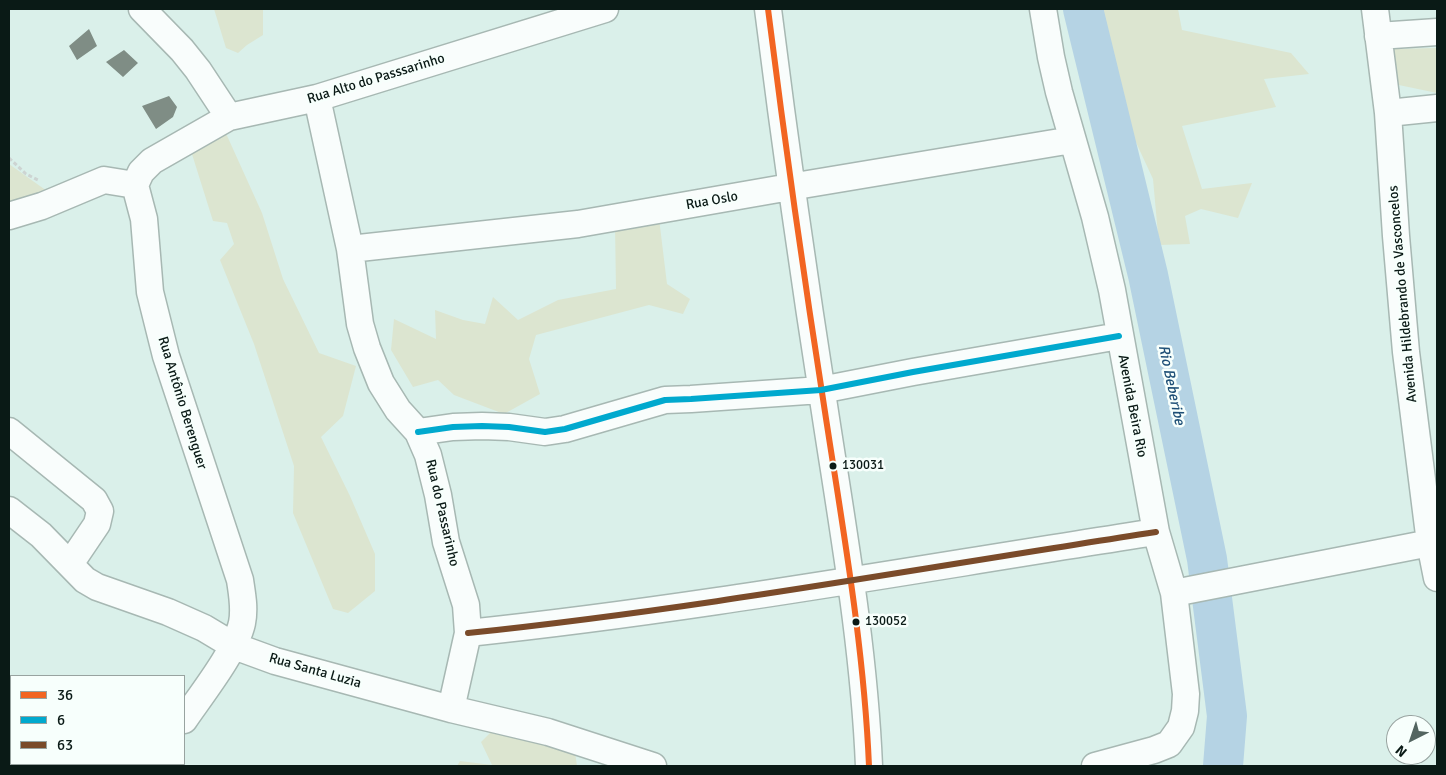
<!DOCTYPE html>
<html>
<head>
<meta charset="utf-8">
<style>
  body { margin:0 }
  #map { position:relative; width:1446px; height:775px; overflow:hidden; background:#daf0ea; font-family:Signika,sans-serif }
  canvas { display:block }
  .frame { position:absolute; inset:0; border:10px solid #0a1a16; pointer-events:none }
  .legend { position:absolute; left:10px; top:675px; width:175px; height:90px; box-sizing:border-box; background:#f7fffc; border:1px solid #98a3a0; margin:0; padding:6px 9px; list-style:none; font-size:15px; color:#0a1a16 }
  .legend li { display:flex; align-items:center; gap:10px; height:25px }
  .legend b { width:25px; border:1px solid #98a3a0 }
  .north { position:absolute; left:1386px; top:715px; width:50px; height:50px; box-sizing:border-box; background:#f7fffc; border:1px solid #98a3a0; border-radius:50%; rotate:221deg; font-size:14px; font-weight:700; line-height:20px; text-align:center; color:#0a1a16 }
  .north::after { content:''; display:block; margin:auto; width:18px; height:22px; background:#536560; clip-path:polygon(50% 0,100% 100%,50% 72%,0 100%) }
</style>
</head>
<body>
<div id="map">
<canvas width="1446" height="775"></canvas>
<div class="frame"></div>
<ul class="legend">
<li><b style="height:6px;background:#f26522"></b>36</li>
<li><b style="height:6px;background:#00a9ce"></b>6</li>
<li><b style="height:6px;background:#7a4b2a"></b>63</li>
</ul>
<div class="north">N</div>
</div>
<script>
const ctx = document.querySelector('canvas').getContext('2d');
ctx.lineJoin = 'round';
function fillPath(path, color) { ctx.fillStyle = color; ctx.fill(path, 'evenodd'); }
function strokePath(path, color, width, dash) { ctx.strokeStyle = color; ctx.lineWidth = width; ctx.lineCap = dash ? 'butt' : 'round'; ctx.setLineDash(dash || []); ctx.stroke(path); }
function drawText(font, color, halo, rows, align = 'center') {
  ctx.font = font + ' Signika,sans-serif'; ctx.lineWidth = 5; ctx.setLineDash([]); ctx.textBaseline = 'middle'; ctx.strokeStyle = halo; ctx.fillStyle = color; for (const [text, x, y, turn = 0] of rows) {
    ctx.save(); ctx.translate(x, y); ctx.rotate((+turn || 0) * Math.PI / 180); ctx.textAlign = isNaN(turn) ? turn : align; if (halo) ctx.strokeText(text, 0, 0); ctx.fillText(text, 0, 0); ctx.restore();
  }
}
const green = new Path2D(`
  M214 9H263V35L247 45 238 53 226 48Z
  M1092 9H1178L1182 30 1291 53 1309 74 1264 79 1276 107 1182 126 1202 189 1252 183 1238 218 1201 209 1185 216 1190 244 1159 245 1153 179 1120 108Z
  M1437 48V93L1394 84 1392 49Z
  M224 129 262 213 283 279 319 353 356 366 343 416 321 437 350 496 375 554V591L348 613 333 609 293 513 294 466 254 344 220 260 234 244 227 223 213 221 191 151Z
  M9 164 54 196 9 211Z
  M658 210 667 284 690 299 683 314 649 305 536 335 529 359 540 394 504 414 454 395 438 380 413 387 391 350 394 319 436 339 435 310 463 320 485 324 493 297 518 320 558 300 616 289 615 226Z
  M494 729 575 752 577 766H457L460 761 492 765 481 742Z`);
const river = new Path2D(`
  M1083 9 1148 275 1207 559 1227 716 1223 766`);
const building = new Path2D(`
  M89 29 97 46 77 60 69 46Z
  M124 50 138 63 123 77 106 62Z
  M169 96 177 107 173 117 156 129 142 106Z`);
const path = new Path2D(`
  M9 158 26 174 40 181`);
const minor = new Path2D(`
  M142 9 182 50 198 70 229 117
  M768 9C785 144 804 278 825 412 843 530 864 647 869 766
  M1043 9 1051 57 1059 92 1095 217 1112 290 1156 532 1174 593 1186 694 1185 711 1181 727 1169 744 1154 750 1095 766
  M1375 9 1388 113 1396 236 1406 352 1430 543 1437 578
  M1378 36 1437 32
  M317 98 350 249 360 324 367 348 381 383 398 410 418 432 428 455 438 495 446 542 466 605 468 633 451 709
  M1388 113 1437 108
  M9 216 42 206 104 180 135 185
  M350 249 578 224 790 187 1072 140
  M9 431 94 500 100 511 97 524 70 564
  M418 432 453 427 482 426 509 427 545 432 565 429 665 400 691 399 821 390 913 372 1119 336
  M9 510 41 535 85 580 97 587 168 612 204 628 234 646 275 661 451 709 548 732 653 766
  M1174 593 1430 543
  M468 633C698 609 927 567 1156 532
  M9 704 11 707
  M184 720C201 695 236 651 242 623 245 608 242 594 240 580L166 356 150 292 144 219 135 185 141 172 152 161 229 117 317 98 605 9
  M54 764 55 766
  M149 766 151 764`);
const bus1 = new Path2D(`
  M768 9C785 144 804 278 825 412 843 530 864 647 869 766`);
const bus2 = new Path2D(`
  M418 432 453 427 482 426 509 427 545 432 565 429 665 400 691 399 821 390 913 372 1119 336`);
const bus3 = new Path2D(`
  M468 633C698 609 927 567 1156 532`);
const markers = [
  [833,466,4.5,"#0a1a16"],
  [856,622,4.5,"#0a1a16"]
];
const busNames = [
  ["130031",842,466],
  ["130052",865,622]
];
const streetNames = [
  ["Rua Alto do Passsarinho",376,79,-17],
  ["Rua Oslo",712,201,-10],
  ["Avenida Hildebrando de Vasconcelos",1403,294,-95],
  ["Rua Antônio Berenguer",182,403,73],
  ["Avenida Beira Rio",1132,406,79],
  ["Rua do Passarinho",442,513,77],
  ["Rua Santa Luzia",315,671,16]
];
const waterNames = [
  ["Rio Beberibe",1171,385,78]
];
fillPath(green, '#dce5d0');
strokePath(river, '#b5d3e4', 40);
fillPath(building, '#7f8d85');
strokePath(minor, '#a7b8b3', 29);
strokePath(path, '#cdd4d2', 3, [4, 2.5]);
strokePath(minor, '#f9fdfc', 26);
strokePath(bus1, '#f26522', 6);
strokePath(bus2, '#00a9ce', 6);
strokePath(bus3, '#7a4b2a', 6);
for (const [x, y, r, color] of markers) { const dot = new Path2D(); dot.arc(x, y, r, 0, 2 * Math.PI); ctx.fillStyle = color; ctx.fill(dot); strokePath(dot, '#f7fffc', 2); }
drawText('13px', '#0a1a16', '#f7fffc', busNames, 'left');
drawText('14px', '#0a1a16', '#f7fffc', streetNames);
drawText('italic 15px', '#1e4f76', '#f7fffc', waterNames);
</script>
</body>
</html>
